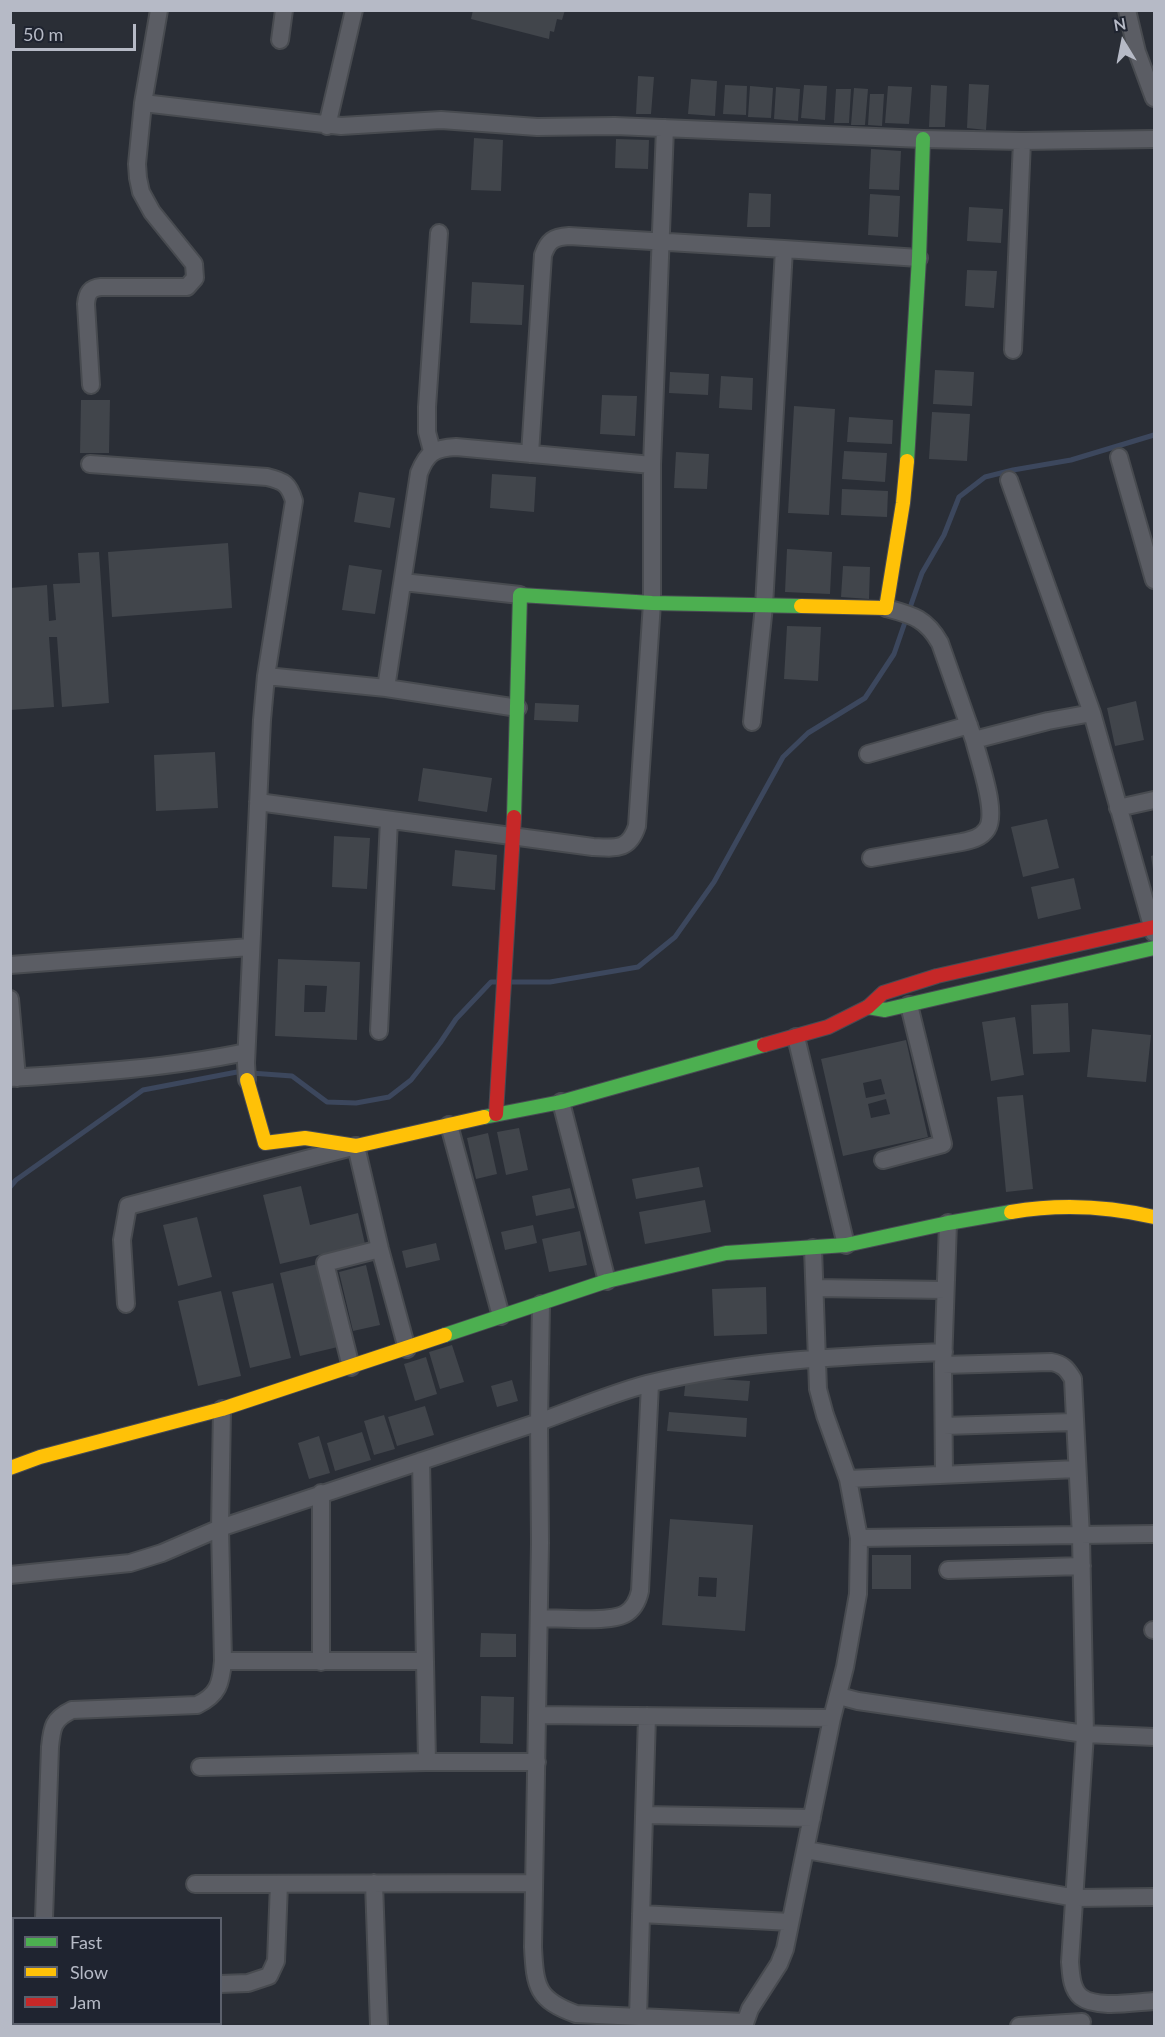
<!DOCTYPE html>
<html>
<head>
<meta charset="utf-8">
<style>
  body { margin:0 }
  #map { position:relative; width:1165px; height:2037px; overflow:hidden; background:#2a2e36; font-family:Lato,sans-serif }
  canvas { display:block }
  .frame { position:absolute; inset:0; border:12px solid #b6bac6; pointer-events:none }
  .legend { position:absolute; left:12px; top:1917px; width:210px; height:108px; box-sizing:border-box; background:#1f2430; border:2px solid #5b606c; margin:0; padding:8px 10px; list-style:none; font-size:18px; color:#b6bac6 }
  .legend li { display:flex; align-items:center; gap:12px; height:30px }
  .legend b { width:30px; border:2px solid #5b606c }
  .north { position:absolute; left:1093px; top:12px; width:60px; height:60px; -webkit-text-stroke:4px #1f2430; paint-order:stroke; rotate:350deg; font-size:16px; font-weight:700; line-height:24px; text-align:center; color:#b6bac6 }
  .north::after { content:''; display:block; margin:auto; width:21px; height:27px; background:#b6bac6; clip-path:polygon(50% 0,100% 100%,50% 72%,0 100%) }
  .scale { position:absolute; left:12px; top:24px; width:124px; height:27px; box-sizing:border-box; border:3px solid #b6bac6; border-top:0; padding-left:8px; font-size:18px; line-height:21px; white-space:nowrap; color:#b6bac6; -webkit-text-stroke:4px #1f2430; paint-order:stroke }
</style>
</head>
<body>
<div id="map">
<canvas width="1165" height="2037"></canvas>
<div class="frame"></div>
<ul class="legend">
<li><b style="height:8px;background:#4caf50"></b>Fast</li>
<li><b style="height:8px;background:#ffc107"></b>Slow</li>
<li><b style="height:8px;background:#c62828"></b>Jam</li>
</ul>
<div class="north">N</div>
<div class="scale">50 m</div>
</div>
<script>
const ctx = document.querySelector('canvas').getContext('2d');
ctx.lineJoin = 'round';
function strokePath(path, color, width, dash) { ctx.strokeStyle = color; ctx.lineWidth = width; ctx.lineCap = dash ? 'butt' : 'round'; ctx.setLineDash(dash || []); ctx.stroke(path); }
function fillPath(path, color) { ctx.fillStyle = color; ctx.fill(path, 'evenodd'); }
const stream = new Path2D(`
  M510 982H550L638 967 675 937 714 882 783 757 808 733 865 698 894 654 922 573 944 535 959 497 985 477 1013 470 1071 460 1154 435
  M10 1187 16 1180 143 1090 237 1072 292 1076 327 1102 356 1103 389 1097 411 1080 440 1043 456 1019 491 982H498`);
const building = new Path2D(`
  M473 10H565L562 20 557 19 554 32 550 31 549 39 471 19Z
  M638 76 654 77 651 114H636Z
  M691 79 717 81 715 116 688 114Z
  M969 84 989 85 986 130 967 128Z
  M725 85 747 86 746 115 723 114Z
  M804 85 827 86 825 120 801 118Z
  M931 85 947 86 945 127H929Z
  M750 86 773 88 771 118 748 117Z
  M888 86 912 87 909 124 885 123Z
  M776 87 800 89 798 121 774 119Z
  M854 88 868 89 865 125H851Z
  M836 89H851L849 123H834Z
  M870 94H884L882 126 868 125Z
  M474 138 503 140 501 191 471 190Z
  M616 139 649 140 648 169 615 168Z
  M871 149 901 151 899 190 869 189Z
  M749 193 771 194 770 227H747Z
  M870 194 900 196 898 237 868 235Z
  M969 207 1003 209 1001 243 967 241Z
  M967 270 997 271 994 308 965 306Z
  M472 282 524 285 522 325 470 323Z
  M935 370 974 372 972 406 933 404Z
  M670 372 709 374 708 395 669 393Z
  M721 376 753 378 752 410 719 408Z
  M602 395 637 396 635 436 600 434Z
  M81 400H110L109 453H80Z
  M794 406 835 409 829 515 788 513Z
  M932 412 970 414 967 461 929 459Z
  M849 417 893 420 892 444 847 442Z
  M844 451 887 453 885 482 842 479Z
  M676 452 709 454 707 489 674 488Z
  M492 474 536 477 534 512 490 508Z
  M842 489 888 491 887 517 841 515Z
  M359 492 395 498 390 528 354 522Z
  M228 543 232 608 112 617 108 552Z
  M787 549 832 552 830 594 785 592Z
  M99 552 109 703 62 707 57 637H49L54 707 10 710V588L47 585 49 621 56 620 53 584 80 583 78 553Z
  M349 565 382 570 375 614 342 610Z
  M843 566 870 567 869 599 841 597Z
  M787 626 821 627 818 681 784 679Z
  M1136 701 1144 740 1115 746 1107 708Z
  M535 703 579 705 578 722 534 720Z
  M215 752 218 808 156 811 154 755Z
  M423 768 492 778 487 812 418 801Z
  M1047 819 1059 868 1023 877 1011 827Z
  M334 836 370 838 367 889 332 887Z
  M455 850 497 855 495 890 452 886Z
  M1154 855V870H1153L1151 856Z
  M1074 878 1081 909 1038 919 1031 887Z
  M278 959 360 962 357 1040 275 1036ZM305 985 327 986 325 1012H304Z
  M1068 1003 1070 1052 1033 1054 1031 1005Z
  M1015 1017 1024 1075 991 1081 982 1022Z
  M1092 1029 1151 1035 1146 1082 1087 1077Z
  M906 1040 928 1137 843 1156 821 1059ZM881 1079 885 1094 866 1098 863 1083ZM886 1099 890 1114 871 1118 868 1104Z
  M1023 1095 1033 1189 1006 1192 997 1097Z
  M519 1128 528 1170 506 1175 497 1132Z
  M488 1133 497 1174 476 1179 467 1138Z
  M699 1167 703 1187 636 1199 632 1179Z
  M301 1186 310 1225 358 1213 365 1244 280 1264 263 1195Z
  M570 1188 575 1208 536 1216 532 1196Z
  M705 1200 711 1232 645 1244 639 1212Z
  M197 1217 212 1277 178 1286 163 1225Z
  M533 1225 537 1243 505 1250 501 1232Z
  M580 1231 587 1265 549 1272 542 1239Z
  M436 1243 440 1260 406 1268 402 1251Z
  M322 1263 342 1346 300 1356 280 1273Z
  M366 1265 380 1325 353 1331 339 1272Z
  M273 1283 291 1358 250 1368 232 1292Z
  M766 1287 767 1334 714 1336 712 1289Z
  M221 1291 241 1376 198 1386 178 1301Z
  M452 1345 464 1382 440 1389 429 1352Z
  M426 1357 437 1394 415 1401 404 1364Z
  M686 1377 750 1381 748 1401 684 1396Z
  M512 1380 518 1401 497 1407 491 1386Z
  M425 1406 434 1435 397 1446 388 1417Z
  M669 1412 747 1418 746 1437 667 1431Z
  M384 1415 395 1449 374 1455 364 1421Z
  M362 1432 371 1460 335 1471 327 1443Z
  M319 1436 330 1473 309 1479 298 1443Z
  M670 1519 753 1525 745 1631 662 1625ZM699 1577 717 1578 716 1597 698 1596Z
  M872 1555H911V1589H872Z
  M481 1633 516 1634V1657H480Z
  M481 1696 514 1697 513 1744 480 1743Z`);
const street = new Path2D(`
  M1127 10 1137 52 1154 98
  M280 40 284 10
  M143 103 341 126 441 120 537 127 615 126 923 139 1022 141 1154 139
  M327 126 354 10
  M1013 350 1022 141
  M91 385 86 304C87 293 90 288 101 287H187L195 278 194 264 152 212 141 192 138 178 137 164 143 103 159 10
  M432 451 427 432V407L439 233
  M530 454 543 255C548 241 553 237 569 236L784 249
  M1119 457 1154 580
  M90 464 267 477C284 481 289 484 294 501L266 676 262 720 246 1063 247 1080
  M1009 480 1092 713 1154 933
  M403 582 520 595
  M886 608C912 615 926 618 940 643L974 740 1048 721 1092 713
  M266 676 386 688 518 708
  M386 688 419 473C427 453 434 448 456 447L652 465
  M752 722 764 606 784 249 919 258
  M868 754 969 725
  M258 802 593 847C615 848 629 851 637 826L652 603V465L665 128
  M1118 808 1154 800
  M871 858 962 842C971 840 981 838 987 829 998 812 979 761 974 740
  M10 965 250 947
  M10 999 17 1078
  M379 1031 389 820
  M796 1037 846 1245
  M10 1078C89 1073 170 1068 246 1052
  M561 1102 607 1281
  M449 1125 501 1316
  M883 1160 943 1144 909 1005
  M815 1288 945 1290
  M126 1304 122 1240 128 1206 356 1146 380 1249 407 1349
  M943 1365 1051 1362C1063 1364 1067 1369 1073 1379L1081 1537 1085 1734 1070 1962C1071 1973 1071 1989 1081 1997 1096 2009 1135 2002 1154 2001
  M351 1367 325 1263 380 1249
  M944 1426 1074 1422
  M421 1461 427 1762
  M944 1475 943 1365 948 1223
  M848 1479 1077 1469
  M859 1538 1154 1534
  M948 1570 1082 1566
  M10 1575 130 1563 162 1553 220 1528 539 1422 541 1304
  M539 1618C559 1618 609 1623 625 1614 634 1609 638 1600 640 1591L650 1384
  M1153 1630H1154
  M223 1661H425
  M321 1662V1493
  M839 1696 858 1701 1085 1734 1154 1737
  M537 1715 832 1718
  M200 1767 427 1762H537
  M644 1815 812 1818
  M806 1850 1076 1898 1154 1897
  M374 1883 379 2026
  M195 1884 534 1883
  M641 1914 790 1922
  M44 1918 50 1747C52 1727 53 1719 72 1710L197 1705C218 1695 221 1684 223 1661L220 1528 222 1409
  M220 1984 248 1983 269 1976 276 1961 279 1884
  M10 1989H14
  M638 2017 647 1716
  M744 2022 576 2014C537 2000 535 1987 533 1947L540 1543 539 1422C575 1409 610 1394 647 1384 744 1360 844 1356 944 1352
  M41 2024V2026
  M173 2024V2026
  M744 2026 750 2009 779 1964 785 1949 832 1718 845 1667 858 1594 859 1538 848 1479 825 1415 818 1389 813 1248
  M1019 2026 1082 2022`);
const fast = new Path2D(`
  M907 461 919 258 923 139
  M514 817 520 595 652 603 801 606
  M868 1007 885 1010 1154 948
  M484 1117 561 1102 764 1045
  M445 1335 607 1281 726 1253 846 1245 948 1223 1011 1212`);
const slow = new Path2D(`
  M801 606 886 608 903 503 907 461
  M247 1080 265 1143 305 1138 356 1146 484 1117
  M1011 1212C1058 1204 1107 1206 1154 1217
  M10 1468 40 1457 222 1409 445 1335`);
const jam = new Path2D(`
  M764 1045 828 1027 868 1007 883 993 937 976 1154 927
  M496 1114 514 817`);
strokePath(stream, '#3c475d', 5);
fillPath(building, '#41454b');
strokePath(street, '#484b50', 20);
strokePath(fast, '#484b53', 16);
strokePath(slow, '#484b53', 16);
strokePath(jam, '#484b53', 16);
strokePath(street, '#5b5d64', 16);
strokePath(fast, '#4caf50', 14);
strokePath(slow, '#ffc107', 14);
strokePath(jam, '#c62828', 14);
</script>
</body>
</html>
